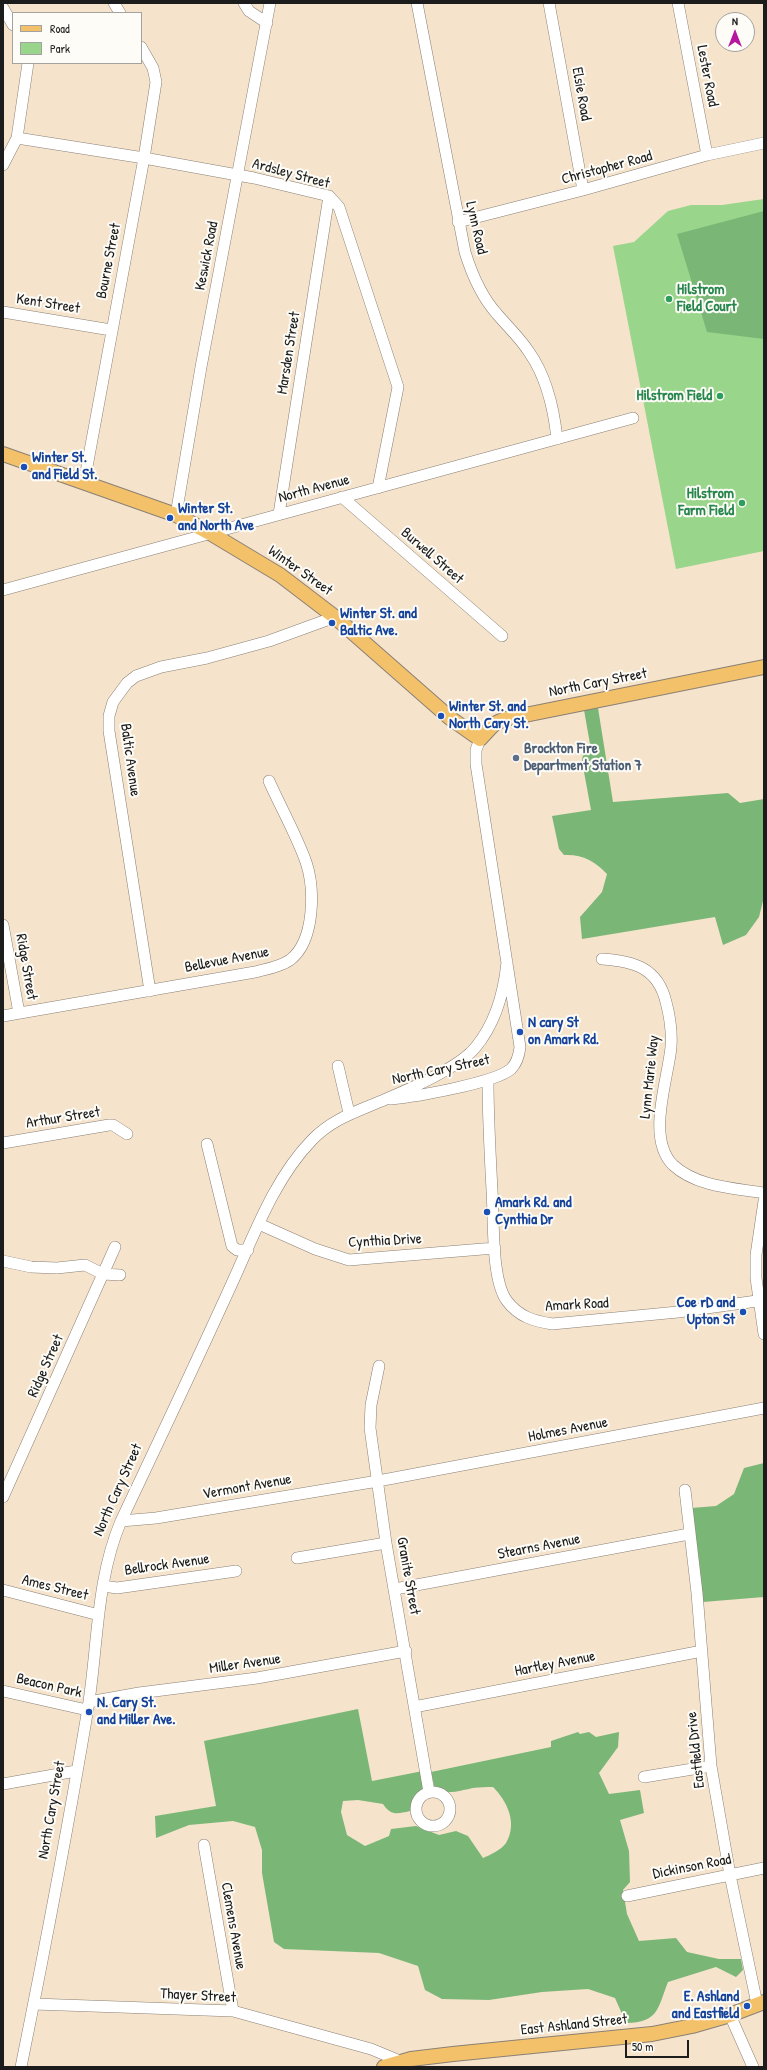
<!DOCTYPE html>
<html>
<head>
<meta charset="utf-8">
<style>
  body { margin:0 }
  #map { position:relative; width:767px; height:2070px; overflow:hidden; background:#f6e3cc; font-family:"Patrick Hand",sans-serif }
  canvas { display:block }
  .frame { position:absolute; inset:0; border:4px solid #1c1c1c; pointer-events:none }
  .legend { position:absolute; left:12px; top:12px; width:130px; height:52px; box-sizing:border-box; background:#fdfcf7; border:1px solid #a3a29f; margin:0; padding:5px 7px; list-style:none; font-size:12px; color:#1c1c1c }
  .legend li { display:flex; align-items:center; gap:8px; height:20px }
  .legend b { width:20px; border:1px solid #a3a29f }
  .north { position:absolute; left:715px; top:12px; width:40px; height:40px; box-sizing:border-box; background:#fdfcf7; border:1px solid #a3a29f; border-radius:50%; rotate:0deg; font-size:11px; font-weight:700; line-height:16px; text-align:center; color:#1c1c1c }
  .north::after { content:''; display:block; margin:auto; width:14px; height:18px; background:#b5179e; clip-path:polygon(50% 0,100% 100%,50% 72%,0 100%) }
  .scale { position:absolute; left:625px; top:2040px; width:64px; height:18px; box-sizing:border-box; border:2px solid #1c1c1c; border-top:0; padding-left:5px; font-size:12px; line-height:14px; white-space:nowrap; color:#1c1c1c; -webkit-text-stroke:3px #fdfcf7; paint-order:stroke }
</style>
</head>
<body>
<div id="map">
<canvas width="767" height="2070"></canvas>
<div class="frame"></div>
<ul class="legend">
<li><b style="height:5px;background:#f4c16b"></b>Road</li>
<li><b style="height:11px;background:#99d68b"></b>Park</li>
</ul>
<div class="north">N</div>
<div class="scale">50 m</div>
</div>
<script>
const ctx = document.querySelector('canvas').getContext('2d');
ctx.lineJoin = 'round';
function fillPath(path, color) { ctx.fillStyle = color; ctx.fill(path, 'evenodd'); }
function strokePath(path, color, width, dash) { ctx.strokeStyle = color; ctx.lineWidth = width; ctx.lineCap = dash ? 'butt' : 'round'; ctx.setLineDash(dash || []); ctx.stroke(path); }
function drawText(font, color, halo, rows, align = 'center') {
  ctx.font = font + ' "Patrick Hand",sans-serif'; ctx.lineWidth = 4; ctx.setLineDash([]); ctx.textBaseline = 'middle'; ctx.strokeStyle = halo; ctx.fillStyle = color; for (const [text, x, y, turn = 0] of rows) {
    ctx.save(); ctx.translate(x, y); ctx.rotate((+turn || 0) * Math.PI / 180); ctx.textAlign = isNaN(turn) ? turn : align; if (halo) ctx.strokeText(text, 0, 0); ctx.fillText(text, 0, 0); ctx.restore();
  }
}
const green = new Path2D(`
  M764 199V551L676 569 613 246 634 242 668 211 691 205H722Z`);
const forest = new Path2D(`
  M764 211V339L707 332 677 234Z
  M598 708 613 802 728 793 740 803 764 799V897L759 917 746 935 723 945 715 917 582 939 580 917 602 892 607 874C595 861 582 854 564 855L559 849 552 816 591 810 582 761 584 747 590 744 584 710Z
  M764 1463V1597L703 1602 691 1508 716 1506 734 1494 744 1468Z
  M358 1709 372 1781 423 1771 424 1787 410 1811C397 1814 391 1816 383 1804L358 1800 343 1801 341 1812 347 1835 365 1846 389 1836 391 1829 416 1826 439 1835 456 1831 468 1836 483 1858C490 1855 501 1850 506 1843 518 1823 507 1801 493 1787 487 1787 479 1787 473 1788 458 1791 450 1795 435 1789L431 1772 551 1747V1741L578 1732 580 1734 589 1732 596 1737 619 1732 618 1747 599 1773 609 1794 640 1790 644 1813 620 1820 629 1851 630 1882 623 1890 627 1914 639 1941 676 1938 687 1952 719 1959H741L743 1970 736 1977 716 1967 668 1982C658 2007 659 2023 626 2023L615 1998 588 1989 542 1992 489 2000 442 1999 425 1990 418 1966 379 1953 284 1949 274 1942 262 1873V1850L255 1827 233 1821 189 1825 156 1838 155 1816 216 1806 204 1741Z`);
const minor = new Path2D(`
  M114 3 120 13
  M244 3 249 11 267 23
  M417 3 465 252C472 275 481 296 497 314 508 327 520 338 529 352 546 376 554 410 557 439
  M549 3 583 190
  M678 3 707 155
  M3 8 13 25
  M17 138 144 158 254 178 329 196 339 207 398 387 378 488
  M3 165 17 138 28 63
  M458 222 583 190 707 155 764 143
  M3 312 111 330
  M84 483 144 158 156 82 153 68 141 47
  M342 497 502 636
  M279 514 329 196
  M176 515 201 367 270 3
  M3 590 633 418
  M3 925 19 1013
  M602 959C634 961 658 968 666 1002 670 1017 672 1033 671 1047 668 1080 646 1138 673 1165 697 1187 733 1188 764 1193
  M150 991 109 731V716L113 702 127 683 136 676 161 667 207 658 269 641 335 617
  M3 1016 255 972C267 969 280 967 290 960 315 941 315 889 306 862 296 834 281 808 269 781
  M338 1066 349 1113
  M488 1080C488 1117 490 1153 492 1190 494 1218 491 1280 507 1301 519 1317 534 1321 552 1324L678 1312 764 1300
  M391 1099C414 1097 495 1083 511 1069 517 1063 519 1056 520 1047L476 764V750L480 739
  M3 1143 109 1125H113L127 1134
  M207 1144 232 1246 237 1250H248
  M764 1201 756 1255V1278L764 1334
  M259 1224 315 1249 349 1260 495 1248
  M3 1261 31 1267 57 1268 85 1265 103 1274 120 1275
  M379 1366 371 1405 370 1428 386 1543 429 1792
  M685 1490 697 1593 711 1766 730 1875 757 2004
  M3 1497 115 1247
  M121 1521 156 1518 378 1481 764 1408
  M297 1558 386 1543
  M103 1586 117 1588 236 1571
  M395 1589 689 1534
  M3 1590 99 1615
  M3 1691 87 1710
  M89 1702 139 1693 257 1678 406 1651
  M414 1707 702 1651
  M644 1777 711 1766
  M3 1784 76 1771
  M416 1809a17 17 0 1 1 34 0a17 17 0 1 1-34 0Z
  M204 1845 233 2011
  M627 1896 764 1868
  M34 2004 233 2011 371 2049 400 2061
  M730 2015 753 2067
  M21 2067C45 1948 68 1828 88 1708 98 1645 96 1580 121 1521 157 1445 193 1369 228 1292 252 1241 272 1181 312 1140 333 1118 359 1111 386 1099 410 1089 459 1067 475 1048 495 1024 504 993 507 962`);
const major = new Path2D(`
  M3 454 176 515 210 533 280 575 335 617 450 718 480 739 494 724 505 719 764 667
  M384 2067 411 2059 453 2054 652 2034 692 2026 730 2015 764 2002`);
const markers = [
  [669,299,4,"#2e9e5b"],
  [720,396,4,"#2e9e5b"],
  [24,467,4,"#1a4fb4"],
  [742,503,4,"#2e9e5b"],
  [170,518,4,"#1a4fb4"],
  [332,623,4,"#1a4fb4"],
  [441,716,4,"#1a4fb4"],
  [516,758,4,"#5c6f8a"],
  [520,1032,4,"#1a4fb4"],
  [487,1212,4,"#1a4fb4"],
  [743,1312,4,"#1a4fb4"],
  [89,1712,4,"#1a4fb4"],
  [747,2006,4,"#1a4fb4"]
];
const streetNames = [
  ["Lester Road",707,76,79],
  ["Elsie Road",581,94,80],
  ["Christopher Road",607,168,-15],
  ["Ardsley Street",291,174,15],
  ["Lynn Road",476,228,77],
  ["Keswick Road",207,256,-79],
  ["Bourne Street",109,261,-79],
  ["Kent Street",48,304,9],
  ["Marsden Street",289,353,-81],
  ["North Avenue",314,489,-15],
  ["Burwell Street",432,556,41],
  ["Winter Street",300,571,35],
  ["North Cary Street",598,683,-11],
  ["Baltic Avenue",130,760,82],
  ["Bellevue Avenue",227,960,-11],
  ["Ridge Street",26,967,80],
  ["North Cary Street",441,1070,-12],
  ["Lynn Marie Way",650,1077,-84],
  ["Arthur Street",63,1118,-9],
  ["Cynthia Drive",385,1241,-3],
  ["Amark Road",577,1305,-3],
  ["Ridge Street",46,1366,-66],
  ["Holmes Avenue",568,1430,-11],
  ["Vermont Avenue",247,1487,-10],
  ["North Cary Street",118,1490,-66],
  ["Stearns Avenue",539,1547,-11],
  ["Bellrock Avenue",167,1565,-8],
  ["Granite Street",408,1576,80],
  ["Ames Street",55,1588,14],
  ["Miller Avenue",245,1664,-8],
  ["Hartley Avenue",555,1664,-11],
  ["Beacon Park",49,1686,13],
  ["Eastfield Drive",696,1750,-96],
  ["North Cary Street",52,1810,-80],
  ["Dickinson Road",692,1867,-11],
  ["Clemens Avenue",233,1926,80],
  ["Thayer Street",198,1996,3],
  ["East Ashland Street",574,2025,-6]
];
const leisureNames = [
  ["Hilstrom",677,290,"left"],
  ["Field Court",677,307,"left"],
  ["Hilstrom Field",712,396],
  ["Hilstrom",734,494],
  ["Farm Field",734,511]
];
const transitNames = [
  ["Winter St.",32,458],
  ["and Field St.",32,475],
  ["Winter St.",178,509],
  ["and North Ave",178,526],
  ["Winter St. and",340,614],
  ["Baltic Ave.",340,631],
  ["Winter St. and",449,707],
  ["North Cary St.",449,724],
  ["N cary St",528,1023],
  ["on Amark Rd.",528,1040],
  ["Amark Rd. and",495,1203],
  ["Cynthia Dr",495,1220],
  ["Coe rD and",735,1303,"right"],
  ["Upton St",735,1320,"right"],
  ["N. Cary St.",97,1703],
  ["and Miller Ave.",97,1720],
  ["E. Ashland",739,1997,"right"],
  ["and Eastfield",739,2014,"right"]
];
const serviceNames = [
  ["Brockton Fire",524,749],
  ["Department Station 7",524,766]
];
fillPath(green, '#99d68b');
fillPath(forest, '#7ab777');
strokePath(minor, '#898074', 12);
strokePath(major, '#898074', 16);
strokePath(minor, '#fff', 11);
strokePath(major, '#f4c16b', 14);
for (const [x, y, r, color] of markers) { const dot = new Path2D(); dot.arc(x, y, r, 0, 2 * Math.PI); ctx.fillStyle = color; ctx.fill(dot); strokePath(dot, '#fdfcf7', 1.5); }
drawText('15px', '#1c1c1c', '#fdfcf7', streetNames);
drawText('bold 15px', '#27864d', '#fdfcf7', leisureNames, 'right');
drawText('bold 15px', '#164399', '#fdfcf7', transitNames, 'left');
drawText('bold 15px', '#4e5e75', '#fdfcf7', serviceNames, 'left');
</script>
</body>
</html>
